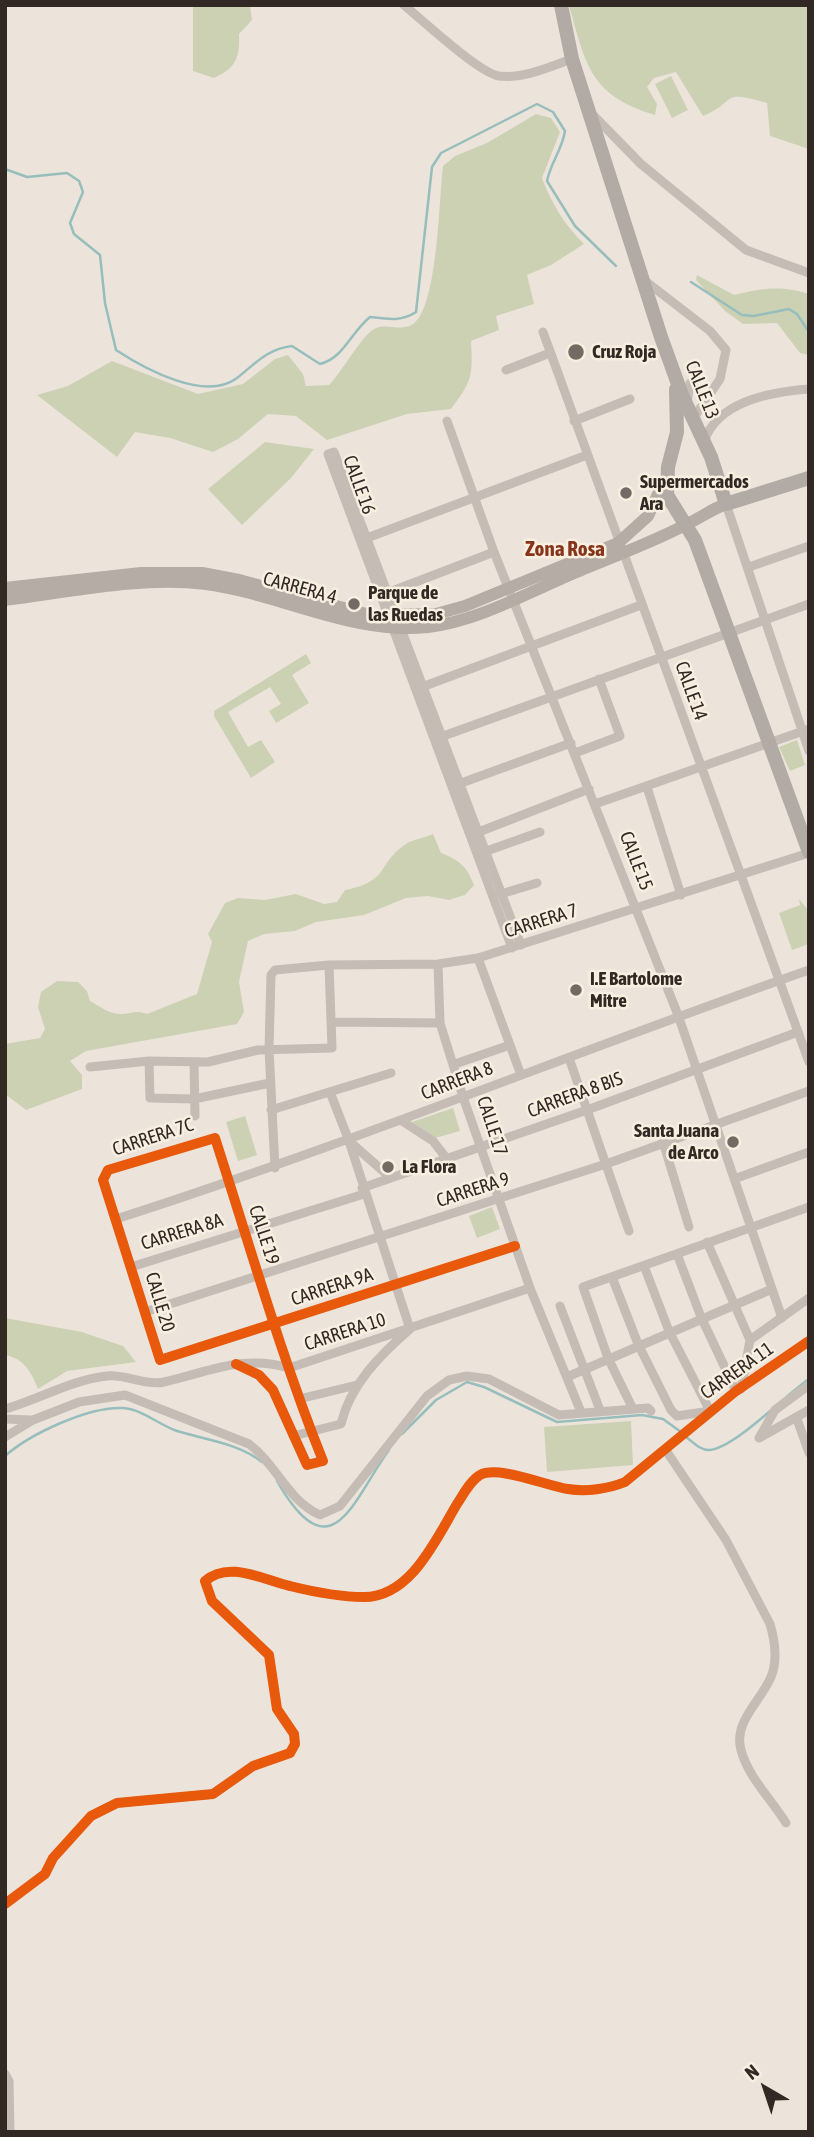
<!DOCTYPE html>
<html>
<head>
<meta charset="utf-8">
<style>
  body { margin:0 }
  #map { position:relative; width:814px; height:2137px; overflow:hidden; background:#ece4db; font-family:"Asap Condensed",sans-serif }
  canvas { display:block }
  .frame { position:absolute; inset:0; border:7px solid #332924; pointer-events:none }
  .north { position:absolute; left:730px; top:2053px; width:70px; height:70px; -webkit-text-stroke:5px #f9efe1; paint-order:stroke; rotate:321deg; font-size:19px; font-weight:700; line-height:28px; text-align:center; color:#332924 }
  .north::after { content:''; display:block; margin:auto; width:24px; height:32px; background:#332924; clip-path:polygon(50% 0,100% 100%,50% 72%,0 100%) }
</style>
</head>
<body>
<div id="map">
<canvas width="814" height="2137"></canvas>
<div class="frame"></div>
<div class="north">N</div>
</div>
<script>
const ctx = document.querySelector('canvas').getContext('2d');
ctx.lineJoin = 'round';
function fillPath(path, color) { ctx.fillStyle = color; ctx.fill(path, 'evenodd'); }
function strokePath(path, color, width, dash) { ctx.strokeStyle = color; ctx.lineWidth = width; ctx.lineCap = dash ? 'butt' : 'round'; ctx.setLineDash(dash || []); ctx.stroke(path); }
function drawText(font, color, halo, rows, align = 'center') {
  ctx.font = font + ' "Asap Condensed",sans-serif'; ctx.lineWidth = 5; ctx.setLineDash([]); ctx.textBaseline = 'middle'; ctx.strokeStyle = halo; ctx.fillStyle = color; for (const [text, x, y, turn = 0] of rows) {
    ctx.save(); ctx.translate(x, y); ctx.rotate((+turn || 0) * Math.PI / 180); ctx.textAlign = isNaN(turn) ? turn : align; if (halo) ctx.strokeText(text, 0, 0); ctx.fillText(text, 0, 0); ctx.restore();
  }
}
const green = new Path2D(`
  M193 5H250L252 20 239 34C240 58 236 68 214 78L193 71Z
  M569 5H809V149L770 136 767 103C717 89 740 101 703 116L676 72 654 78 647 87 657 104 655 115C590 95 586 66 569 5Z
  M671 76 688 110 672 118 655 84Z
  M536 114 551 118 560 132 542 178C552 204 564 224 584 244L551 265 527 275 534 304 496 316 499 330 471 341C473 376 472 381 451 409L407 414 327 440 296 416 268 414 238 439 213 452 170 438 135 432 117 457 37 395 68 386 112 361 198 394 243 384 275 359 288 355 303 374 306 386 329 385C343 371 362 334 376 328 388 323 401 332 413 324 438 307 439 197 443 166L455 156 487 143Z
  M697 275 734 295C761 288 782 285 809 294V355L800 353 777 323 743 324 725 311 696 280Z
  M265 442 314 449 291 478 242 525 208 489Z
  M306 654 311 663 292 675 309 703 276 723 269 711 281 704 270 687 228 712 248 747 261 740 275 762 251 778 214 716V711Z
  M797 740 805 765 790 771 779 747Z
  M433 834 441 853C460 860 467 867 474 885L465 895 449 900 428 896 406 898 364 915 316 922 295 931 264 934 248 941 239 982 244 1012 237 1024 86 1051 70 1061 82 1075V1089L26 1110 5 1094V1044L40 1038 45 1029 38 1007 41 992 57 981 78 982 87 991 90 1001C101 1007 110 1015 123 1014 133 1013 137 1010 147 1014L197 994 212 942 208 934 225 903 238 898 265 900 296 894 324 904 337 902 345 890C391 881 376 864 406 844 413 839 425 838 433 834Z
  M799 899 809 911V944L792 950 779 913 800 905Z
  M453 1108 460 1131 435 1138 412 1122Z
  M245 1116 257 1155 238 1161 226 1122Z
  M492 1207 500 1229 477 1238 469 1216Z
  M5 1318 82 1332 123 1346 136 1362 67 1371 38 1389C31 1372 25 1359 5 1355Z
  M631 1421 633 1465 547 1472 544 1427Z`);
const stream = new Path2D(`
  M5 169 27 177 67 173 79 181 83 192 70 223 74 234 100 255 105 303 116 350C145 369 205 402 237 378 256 363 267 349 292 346L320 364C344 358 351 332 370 317 387 319 401 322 416 312L432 167 441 153 537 104 553 112 565 131C562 150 551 162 547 181L575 226 616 266
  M691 282 742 315 754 316 789 309 797 314 809 332
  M402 1434 436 1400 467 1382 484 1387 557 1422 642 1415 663 1419 681 1432
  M686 1437C693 1442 701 1451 710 1450 736 1447 784 1396 809 1379
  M5 1456C30 1434 89 1406 123 1408 142 1409 159 1425 177 1431 206 1440 238 1443 262 1462
  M277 1481C332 1577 353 1499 389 1450`);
const street = new Path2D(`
  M404 5C422 20 479 73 499 76 524 79 549 67 572 59
  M593 115 641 164 746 250 809 273
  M644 280 710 331 726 350 720 379 693 419
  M543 332 809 1062
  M506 370 550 353
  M687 403 690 383
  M447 421 494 552 678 1015 782 1318
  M574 421 630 399
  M704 442C717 401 771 392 809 389
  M726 504 809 751
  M367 538 587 455
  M749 567 809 546
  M387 593 494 552
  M422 687 641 605
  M435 739 809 604
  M575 753 620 736 599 679
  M453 786 571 743
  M647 787 681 895
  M595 804 809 729
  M471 835 589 789
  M481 853 540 832
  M501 894 537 883
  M512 948 328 454 334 452 521 945
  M478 958 521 1075
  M438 964 440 1023 463 1097 530 1288 581 1412
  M331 1022 440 1023
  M569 1058 629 1231
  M149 1061 150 1098 194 1099 270 1083
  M194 1063 195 1116
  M455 1064 510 1045
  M90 1067 149 1061 208 1062 258 1050 332 1048 329 965
  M271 1110 391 1073
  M402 1121 433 1141 447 1159
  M350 1142 391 1178
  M663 1142 689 1227
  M275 1168 269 1049 271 975 275 970 329 965 438 964 478 958 809 853
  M734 1179 809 1152
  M362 1188 587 1110 798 1032
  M116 1219C350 1144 577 1051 809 970
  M707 1242 750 1340
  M677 1254 701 1317 736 1391
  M131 1267 364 1194
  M612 1277 638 1344 671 1410 677 1416 710 1411 669 1331 644 1266
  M560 1306 600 1410
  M145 1312 606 1164 809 1091
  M236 1364 259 1375 273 1390 307 1465 323 1461C281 1356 250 1246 215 1138L108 1170 103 1180 160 1360 515 1246
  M567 1377 772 1289
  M741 1389 750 1340 809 1298
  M299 1399 357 1385
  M632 1407 608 1358 583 1287 809 1207
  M5 1409C37 1400 74 1379 107 1376 126 1374 146 1386 164 1382 208 1372 244 1354 289 1368L530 1288
  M5 1419 31 1420
  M797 1419 809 1453
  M293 1436 341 1424C350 1385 380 1355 410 1329L349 1141 330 1092
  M5 1437 33 1420 79 1402 125 1395 249 1444C277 1465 287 1500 320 1515L340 1506 427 1396 449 1380 467 1376 489 1379 559 1415 648 1408 651 1411
  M759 1438 775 1410 809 1385
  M759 1438 809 1410
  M665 1449 726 1540 770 1624C775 1641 778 1660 771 1677 761 1701 733 1722 741 1750 748 1777 772 1800 786 1823
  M5 1904 45 1874 53 1858 91 1816 117 1803 213 1794 253 1766 290 1753 295 1744 294 1734 277 1709 269 1655 212 1601 205 1581C229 1560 263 1580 290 1586 314 1592 340 1597 364 1597 411 1597 436 1539 457 1504 463 1495 470 1481 480 1475 498 1465 547 1486 568 1489 586 1492 608 1489 625 1482L736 1391 809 1341
  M5 2074 9 2081 10 2132`);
const secondary = new Path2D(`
  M5 588 141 573H202L239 580 370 615 436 614 465 606 618 543 648 516 664 481
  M5 600C71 592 139 576 206 584 281 594 351 635 428 627 478 621 527 593 572 574 611 557 652 543 689 523 702 517 712 509 726 504`);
const primary = new Path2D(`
  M561 5 572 59 661 337 682 395 711 457 726 504 809 478
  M676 389 677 432 668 467 667 495 695 540 809 852`);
const cycleway = new Path2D(`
  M236 1364 259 1375 273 1390 307 1465 323 1461C281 1356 250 1246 215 1138L108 1170 103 1180 160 1360 515 1246
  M5 1904 45 1874 53 1858 91 1816 117 1803 213 1794 253 1766 290 1753 295 1744 294 1734 277 1709 269 1655 212 1601 205 1581C229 1560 263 1580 290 1586 314 1592 340 1597 364 1597 411 1597 436 1539 457 1504 463 1495 470 1481 480 1475 498 1465 547 1486 568 1489 586 1492 608 1489 625 1482L736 1391 809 1341`);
const markers = [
  [576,352,9,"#746a64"],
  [626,493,7,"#746a64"],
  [354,604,7,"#746a64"],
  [576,990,7,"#746a64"],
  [733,1142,7,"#746a64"],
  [388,1167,7,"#746a64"]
];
const poiNames = [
  ["Cruz Roja",592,352],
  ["Supermercados",640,482],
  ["Ara",640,504],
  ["Parque de",368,593],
  ["las Ruedas",368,615],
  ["I.E Bartolome",590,979],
  ["Mitre",590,1001],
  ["Santa Juana",719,1131,"right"],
  ["de Arco",719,1153,"right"],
  ["La Flora",402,1167]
];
const streetNames = [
  ["CALLE 13",702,390,68],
  ["CALLE 16",359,485,70],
  ["CARRERA 4",300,588,15],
  ["CALLE 14",691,691,70],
  ["CALLE 15",636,861,69],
  ["CARRERA 7",541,921,-17],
  ["CARRERA 8",457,1081,-21],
  ["CARRERA 8 BIS",575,1095,-20],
  ["CALLE 17",492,1126,72],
  ["CARRERA 7C",153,1137,-18],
  ["CARRERA 9",473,1190,-18],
  ["CARRERA 8A",182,1232,-17],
  ["CALLE 19",264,1235,72],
  ["CARRERA 9A",332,1287,-18],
  ["CALLE 20",160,1302,73],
  ["CARRERA 10",345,1332,-18],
  ["CARRERA 11",737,1371,-35]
];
const neighbourhoodNames = [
  ["Zona Rosa",565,549]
];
fillPath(green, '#ccd1b4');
strokePath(stream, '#97bebc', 2.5);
strokePath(street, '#c4bcb5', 9);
strokePath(secondary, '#b5aca5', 12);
strokePath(primary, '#b2aaa4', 14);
strokePath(cycleway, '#e8590c', 10);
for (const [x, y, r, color] of markers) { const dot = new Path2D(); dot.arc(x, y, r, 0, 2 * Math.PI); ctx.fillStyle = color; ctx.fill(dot); strokePath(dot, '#f9efe1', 2.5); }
drawText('bold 19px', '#332924', '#f9efe1', poiNames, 'left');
drawText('19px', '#332924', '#f9efe1', streetNames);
drawText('bold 21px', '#86351a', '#f9efe1', neighbourhoodNames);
</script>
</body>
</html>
